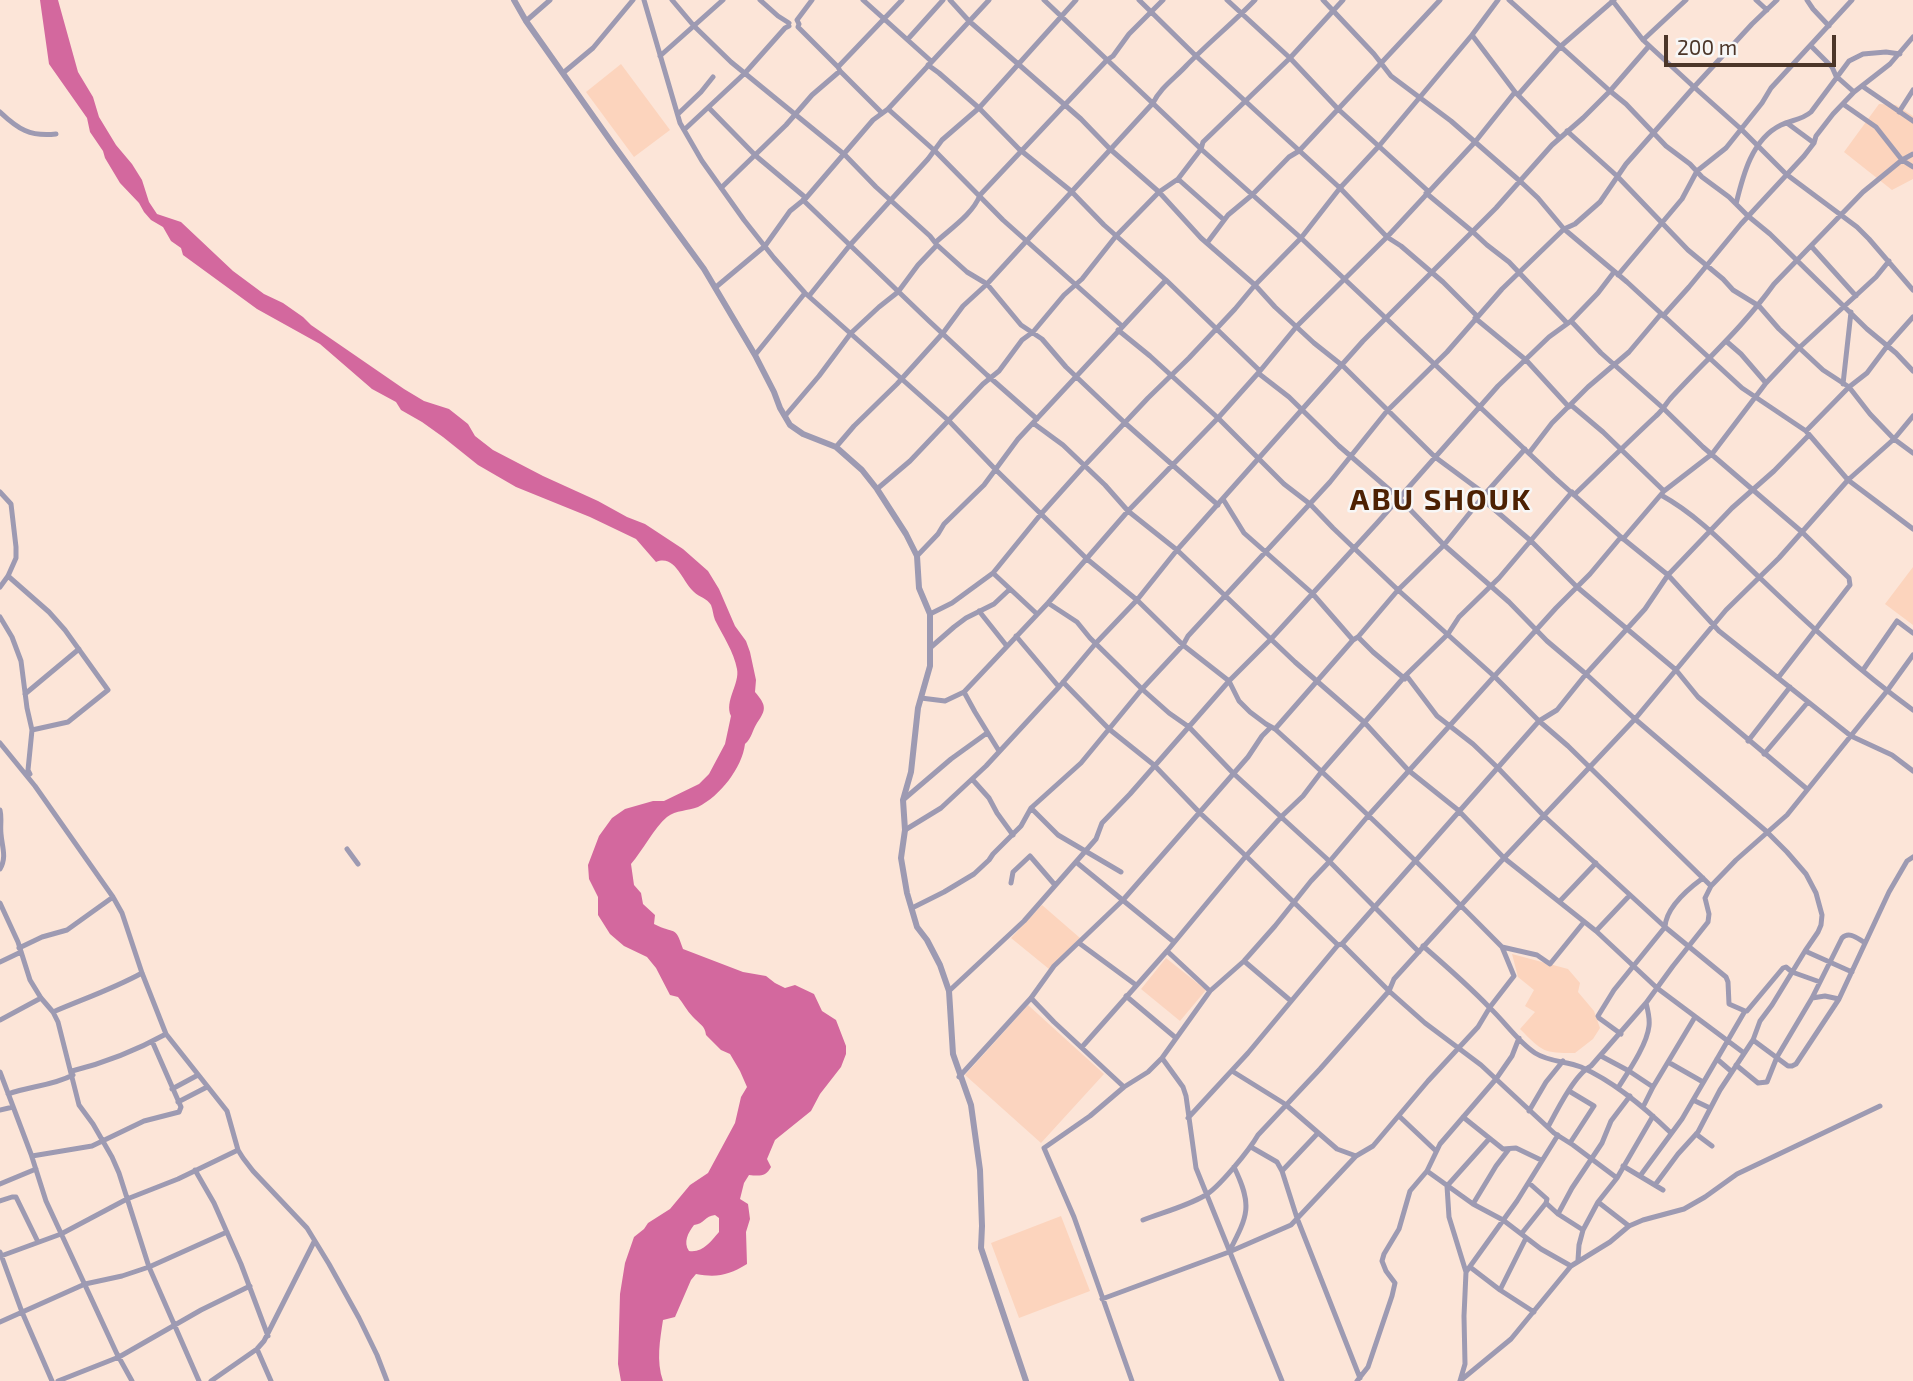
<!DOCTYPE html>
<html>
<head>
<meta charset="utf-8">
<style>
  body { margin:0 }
  #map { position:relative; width:1913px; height:1381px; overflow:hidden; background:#fce5d8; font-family:"Exo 2",sans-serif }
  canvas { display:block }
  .scale { position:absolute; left:1664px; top:35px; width:172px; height:32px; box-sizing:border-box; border:4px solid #4c3629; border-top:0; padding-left:9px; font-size:21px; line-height:24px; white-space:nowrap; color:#4c3629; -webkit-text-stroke:5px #f7f7f7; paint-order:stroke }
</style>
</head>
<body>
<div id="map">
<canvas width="1913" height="1381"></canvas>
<div class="scale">200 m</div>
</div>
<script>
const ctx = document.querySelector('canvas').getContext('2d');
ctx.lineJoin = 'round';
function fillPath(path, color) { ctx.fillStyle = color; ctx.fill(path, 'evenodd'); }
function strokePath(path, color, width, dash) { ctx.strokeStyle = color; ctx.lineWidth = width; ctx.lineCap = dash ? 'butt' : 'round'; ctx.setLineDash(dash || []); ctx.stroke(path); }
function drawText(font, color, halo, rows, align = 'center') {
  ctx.font = font + ' "Exo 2",sans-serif'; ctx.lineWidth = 5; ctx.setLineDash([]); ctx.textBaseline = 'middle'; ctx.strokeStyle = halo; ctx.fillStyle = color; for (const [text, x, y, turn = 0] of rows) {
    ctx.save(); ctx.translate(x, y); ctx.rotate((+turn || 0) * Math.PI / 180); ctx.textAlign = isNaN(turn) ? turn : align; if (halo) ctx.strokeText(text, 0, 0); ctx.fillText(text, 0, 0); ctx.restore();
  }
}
const built = new Path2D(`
  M1166 958 1206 990 1180 1021 1141 989Z
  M1028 1005 1104 1074 1041 1143 965 1075Z`);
const green = new Path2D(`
  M621 64 670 130 634 157 586 92Z
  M1879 104 1896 105 1913 116V179L1892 190 1844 152Z
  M1913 567V625L1885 604Z
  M1042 905 1080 938 1049 969 1011 938Z
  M1512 954 1568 969 1580 983 1578 992 1594 1011 1600 1028 1593 1039 1575 1053C1543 1053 1543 1052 1520 1029L1535 1012 1525 1006 1534 990 1518 977Z
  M1061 1216 1090 1291 1019 1318 991 1243Z`);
const water = new Path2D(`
  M40 0H58L78 72 93 97 99 117 116 145 132 164 142 180 149 202 157 214 181 222 233 271 264 294 283 303 303 317 311 325 404 389 424 401 449 409 468 424 475 436 493 450 543 476 598 501 627 517 645 524 683 549 708 571 719 589 735 626 746 641 750 652 756 680 755 692C766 705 767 709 757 723 752 731 752 738 745 744 742 768 720 796 698 807 688 811 676 810 667 817 654 828 643 850 631 864L634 885 641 893 643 904 655 915 654 924C675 935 675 924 683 949L743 972 766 976 775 983 785 988 795 985 814 994 822 1011 836 1020 846 1046V1054L841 1067 820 1094 811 1111 775 1140 767 1159 771 1167C766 1177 759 1176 749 1175L744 1183 740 1199 748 1204 750 1219 746 1232 747 1264C729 1275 717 1278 696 1274L691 1280 675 1317 663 1320C660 1340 656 1361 663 1381H621L618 1364 620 1294 625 1263 634 1237 644 1229 648 1223 670 1209 690 1185 708 1173 735 1123 741 1097 747 1087 740 1071 730 1054 721 1050 706 1035C705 1025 699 1024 693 1017 687 1011 683 1003 678 997L670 995 656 968 647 957 624 946 610 934 598 915V897L589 879 588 865 599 836 612 818 625 809 653 801H664L699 784 709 774 725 744 731 716C724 701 740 684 737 669 734 652 723 636 715 620 713 615 713 610 711 605 707 598 699 597 694 592 682 582 676 554 656 562L636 539 590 517 516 487 478 465 443 437 422 422 401 410 396 402 372 389 320 344 257 309 183 255 181 248 171 241 163 227 151 220 144 212 139 203 120 183 105 158 103 151 90 132 87 118 49 64ZM715 1215 719 1218V1232C710 1242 703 1253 689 1251 683 1242 688 1233 694 1225 704 1224 705 1216 715 1215Z`);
const minor = new Path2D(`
  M644 0 680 123 702 161 744 220 774 258 805 293 949 421 995 469 1087 559 1137 600 1183 645 1229 681 1239 701 1250 712 1266 724 1275 729C1353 799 1428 872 1502 947L1514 976 1490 1007 1478 1027 1428 1081 1373 1146 1356 1156 1291 1225 1229 1252 1102 1299
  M672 0 694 26 731 62 845 155 876 187 930 236 937 245 967 272 987 284 1021 325 1042 339 1066 367 1125 423 1218 505
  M760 0 778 16 789 23
  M812 0 797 20 799 24 798 27 838 67 840 71 882 113
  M863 0 931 61
  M950 0 969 21 1081 119 1110 149 1159 192 1201 238 1255 285 1275 307 1314 343 1343 366 1435 457 1485 494
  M1044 0 1201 149 1301 238 1554 477 1621 537 1668 575 1719 631 1851 736 1892 755 1913 771
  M1139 0 1195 55 1340 188 1387 237 1401 246 1443 282 1477 316
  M1227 0 1290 58 1338 109 1428 191
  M1323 0 1374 54 1391 76 1451 121 1521 182 1538 198 1564 229 1627 282 1742 388 1806 431 1848 480 1913 529
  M1509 0 1610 91 1626 104 1666 146 1690 164 1702 177 1729 197 1748 216 1770 234 1867 329 1896 353 1913 371
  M1756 0 1767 10
  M1777 0 1752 24 1694 87 1741 129 1786 174 1857 227 1869 239 1913 290
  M1807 0 1813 9 1829 26
  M526 21 550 0
  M1472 35 1515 92 1559 137
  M908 39 943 0
  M1643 40 1686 0
  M1811 46 1832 67 1836 76 1854 92
  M660 56 723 0
  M928 65 939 73 979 108 1019 149 1071 191 1104 225 1166 280 1260 371
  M838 67 902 0
  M563 73 593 48 633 0
  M1862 86 1913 121
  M1518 95 1561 46 1614 0
  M1843 104 1876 127 1902 160 1913 167
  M709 108 756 156 806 198
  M888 109 935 151 1003 220 1122 326
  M0 112C18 129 30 137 56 134
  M1899 112 1913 90
  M678 114 701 92 713 77
  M1787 123 1814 143
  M684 130 745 73 785 28 789 26
  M1567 131 1617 176 1688 250 1723 279 1733 290 1759 306 1779 329 1823 370 1849 387 1870 414 1894 439 1913 453
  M1178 179 1223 219
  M721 188 786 125 812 95 840 71
  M1426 193 1473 232 1487 245 1509 262 1567 323
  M803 200 929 321 987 375 1037 419
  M1736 204C1743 175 1752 139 1781 125 1791 120 1802 120 1811 112L1849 61 1863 54 1886 52 1900 54
  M936 242C950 229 973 214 980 195L1107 60 1113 56 1129 34 1163 0
  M1207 243 1228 215 1252 195 1289 157 1299 151 1440 0
  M1811 246 1856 296
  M1618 275 1682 199 1697 171 1726 148 1762 103 1771 88 1852 0
  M716 287 765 246 790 211 806 198 873 120 888 109 989 0
  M809 296 850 245 928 159 942 140 979 108 1076 0
  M1663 316 1689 287 1741 224 1804 156 1814 143 1816 136 1833 114 1854 92 1890 64 1913 37
  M1475 318 1526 360 1569 407
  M1571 321 1601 353 1663 408 1703 447 1802 532 1849 578 1850 585 1778 678
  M1118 330 1150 356 1218 418 1284 484 1310 504 1333 528 1398 590 1495 677 1539 721 1568 746 1711 886
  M1726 341 1741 354 1766 383
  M755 355 805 293
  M1258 373 1289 397 1339 446 1399 498 1444 545 1509 602 1547 641 1586 674 1635 719 1766 831 1787 852 1806 874 1816 893 1822 915 1821 925 1818 932 1805 951 1772 1005 1760 1021 1753 1040 1720 1090 1698 1132 1678 1154 1655 1185
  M1843 384 1851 312
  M1571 405 1603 432 1664 491
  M785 416 819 376 851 333 879 307 898 292 918 265 937 245
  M1033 423 1063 445 1105 485 1128 511 1177 550 1295 662 1365 723 1408 770 1458 810 1504 858 1596 931 1657 988 1744 1053
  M1806 431 1849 387 1867 373 1888 345 1913 317
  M836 447 854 426 897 384 943 333 963 306 987 284 1153 103C1160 88 1175 78 1186 66 1208 43 1233 23 1255 0
  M1529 453 1552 423 1588 387 1629 352 1661 314
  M877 489 910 461 983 384 999 371 1022 340 1033 332 1064 295 1082 279 1116 236 1159 192 1178 179 1201 149 1203 142 1290 58 1343 0
  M0 492 11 504 16 547V558L8 576 0 587
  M1574 495C1602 468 1628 442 1656 416 1662 411 1665 405 1670 399 1705 361 1744 326 1774 284L1863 192 1902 160 1913 154
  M1661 495C1699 516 1728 548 1759 577 1808 624 1858 670 1913 710
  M1481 498 1531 541 1577 587 1676 670 1698 697 1807 789
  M1223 499 1244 533 1312 593 1353 640
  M1623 539 1664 491 1712 454 1766 383 1800 347 1876 277 1889 261
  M917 556 938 534 944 524 984 485 1018 439 1166 280
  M993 573 1037 614
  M8 576 49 612 65 630 108 690 68 722 32 730
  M1048 603 1077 622 1090 638 1142 689 1169 713 1189 727 1233 773 1326 858 1419 952
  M979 611 1006 645
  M930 614 952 603 993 573 1041 514 1085 465 1148 398 1189 358 1235 309 1255 285 1301 238 1340 188 1379 146 1472 35 1498 0
  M0 617 12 637 21 661 27 708 32 730 28 770 30 774
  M1016 636 1059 687
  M1358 637 1373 652 1405 679
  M930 648 954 627 966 618 994 604 1010 589
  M1863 670 1897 621 1913 633
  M1406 675 1437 716 1473 744 1497 767 1544 816 1665 927 1726 977 1728 982 1729 1004 1745 1011
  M1063 682 1109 729 1154 765 1199 812 1246 856 1338 945
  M964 692 975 712 999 751
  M25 694 79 649
  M921 698 945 701 964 692 1048 603 1128 511 1218 418 1260 371 1297 326 1387 237 1475 142 1515 92
  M1275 729 1353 640 1358 637 1398 590 1444 545 1485 494 1525 449
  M1748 741 1790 687
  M0 743 35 786 113 897 122 913 142 973 166 1034 227 1111 238 1150 243 1158 253 1171 307 1228 329 1264 359 1318 377 1355 387 1381
  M1764 754 1808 702
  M972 779 989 798 997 813 1013 835
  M903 800 951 759 987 733
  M1031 808 1058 835 1121 872
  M0 810C2 818 0 826 1 834 2 847 7 857 0 869
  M905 830 941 808 986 766 1059 687 1096 643 1137 600 1177 550 1363 341 1496 208 1552 145 1583 118 1610 91 1649 46
  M347 849 358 864
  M1076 862 1174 942
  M1011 883 1013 872 1030 856 1055 885
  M1560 901 1596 863
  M0 903 18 942 30 980 41 998 53 1012 58 1022 79 1105 93 1124 112 1157 119 1173 149 1267 199 1381
  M912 908 944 892 974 874 989 860 993 854 1021 826 1031 808 1081 763 1142 689 1183 645 1188 636 1330 482 1387 411 1447 352 1502 289 1564 229 1575 224 1600 202 1626 164 1694 87 1643 40 1612 0
  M1596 931 1630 895
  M1079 943 1136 985
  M1342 944 1389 991 1425 1023 1481 1065 1554 1133 1573 1145 1617 1178
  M1423 946C1446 966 1469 986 1490 1008 1505 1022 1518 1042 1535 1053 1549 1062 1566 1061 1581 1067 1615 1082 1645 1108 1671 1133
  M1502 947 1537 955 1550 964 1584 922
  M19 948 42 937 67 930 113 897
  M1167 951 1210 991
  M1805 951 1852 972
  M1244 961 1291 1001
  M0 962 21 952
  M949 991 1024 921 1096 839 1102 823 1130 794 1229 681 1271 639 1378 522 1498 386 1549 337 1571 321 1598 293 1614 272
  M1126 996 1176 1038
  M1031 998 1054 1022 1124 1087
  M1812 998 1825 996 1839 999
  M53 1012C83 999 113 989 142 973
  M0 1020 41 998
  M1621 1034 1599 1018 1598 1016 1614 990 1665 927C1666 907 1688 889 1703 878
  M1753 1040 1788 1066H1792L1796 1064 1839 999 1889 892 1907 861 1913 857
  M1082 1047 1167 951 1246 856 1282 816 1303 796 1322 771 1406 675 1448 634 1459 617 1499 578 1572 492
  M1601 1056 1629 1071 1653 1087
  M1162 1058 1183 1087 1186 1096 1196 1168 1282 1381
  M1717 1059 1732 1072
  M1668 1062 1703 1082
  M1736 1065 1758 1083 1767 1082 1777 1057 1812 998 1842 938C1849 931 1857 938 1864 942
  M72 1071C104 1063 137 1050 166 1034
  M1232 1071 1285 1104 1337 1149 1356 1156
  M0 1072 31 1154 46 1201 117 1354 132 1381
  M959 1077 1031 998 1054 966 1123 900 1248 757 1262 736 1271 727
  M1618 1088C1628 1072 1647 1045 1649 1026 1650 1018 1648 1011 1646 1003
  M172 1089 198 1075
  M1569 1091 1594 1106 1570 1143
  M8 1094C30 1086 52 1086 73 1075
  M1693 1100 1710 1108
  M178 1102 207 1087
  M1643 1107 1653 1087 1695 1017
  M0 1110 13 1107
  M1529 1111 1546 1082 1563 1061
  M1399 1116 1436 1151
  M1463 1117 1503 1149 1516 1148 1541 1160
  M1188 1118 1248 1053 1338 945 1342 944 1539 721 1557 710 1586 674 1645 609 1668 575 1732 508 1774 471 1809 435
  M1548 1127C1557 1110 1575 1074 1591 1066L1646 1003 1673 966 1708 922 1709 914 1705 898 1711 886 1736 860 1787 815 1887 691 1913 655
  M1696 1134 1712 1146
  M1251 1147 1277 1162 1282 1171 1297 1218 1360 1378
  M32 1156 92 1146 144 1121 179 1112 181 1107 152 1041
  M1623 1166 1663 1190
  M195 1170 214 1203 241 1264 268 1336
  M1282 1171 1317 1134
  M1427 1171 1473 1204 1503 1220 1541 1249 1571 1266
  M1640 1176 1682 1119 1745 1011H1747L1783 968 1786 967 1792 972 1820 982
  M0 1184 36 1169
  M0 1201 12 1197H16L38 1242
  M1598 1202 1629 1226
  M1546 1203 1558 1214 1583 1230
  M1473 1204 1496 1166 1509 1149
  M1558 1214 1572 1188 1602 1143 1611 1121 1630 1096
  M1143 1220C1161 1213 1187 1206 1204 1196 1218 1189 1250 1149 1258 1135L1320 1069 1389 991 1394 979 1504 858 1635 719 1726 610 1779 558 1848 480 1894 439 1913 416
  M1522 1233 1546 1203 1547 1199 1529 1183
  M0 1252 22 1312 52 1381
  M1229 1252C1248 1215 1253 1206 1234 1167
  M1 1256 61 1234 127 1199 178 1179 238 1150
  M1578 1260 1579 1245 1583 1230 1598 1202 1617 1178 1653 1116
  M1470 1267 1500 1290 1534 1312
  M1466 1272 1449 1217 1447 1186 1489 1139
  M1500 1290 1526 1238
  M0 1322 85 1284 122 1276 149 1267 227 1232
  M257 1349 271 1381
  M58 1381 119 1357 201 1310 250 1286
  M211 1381 257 1349 264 1341 314 1242
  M1132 1381 1074 1217 1044 1148 1090 1116 1124 1087 1148 1072 1162 1058 1210 991 1244 961 1275 926 1311 881 1329 862 1368 816 1556 608 1590 574 1621 537
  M1357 1381 1368 1367 1392 1296 1395 1283 1386 1271 1382 1261 1384 1254 1399 1229 1410 1191 1427 1171 1440 1144 1496 1079 1512 1056 1519 1038
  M1460 1381 1511 1339 1571 1266 1610 1242 1629 1226 1643 1220 1684 1209 1705 1197 1737 1174 1880 1106
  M1460 1381 1465 1364 1464 1316 1466 1272 1517 1201 1558 1135`);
const tertiary = new Path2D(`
  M514 0 526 21 612 143 704 269 755 355 774 392 780 408 790 425 803 434 836 447 862 470 877 489 906 534 917 556 919 588 930 614V666L918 708 911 772 903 800 905 830 901 858 907 893 917 927 927 940 940 965 949 991 953 1054 971 1105 980 1170 982 1226 981 1248 1026 1381`);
const districtNames = [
  ["ABU SHOUK",1441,500]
];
fillPath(built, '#fbd4bf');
fillPath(green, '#fcd4bd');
fillPath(water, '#d3689e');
strokePath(minor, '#9d9ab2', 5);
strokePath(tertiary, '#9d9ab2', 6);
ctx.letterSpacing = '2px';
drawText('bold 30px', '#4d2103', '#f7f7f7', districtNames);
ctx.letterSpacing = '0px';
</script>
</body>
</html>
